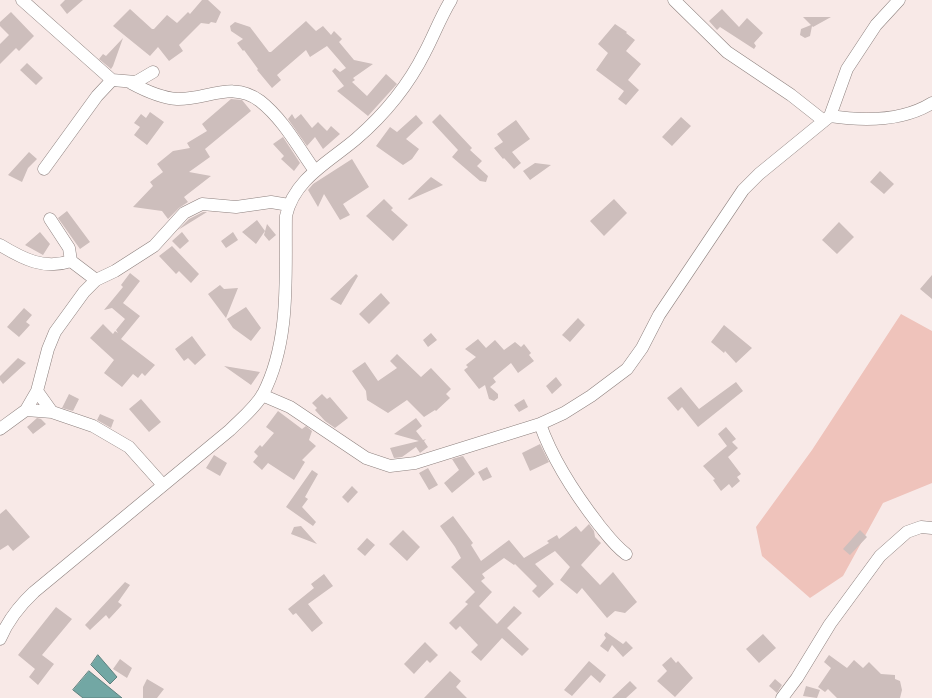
<!DOCTYPE html>
<html>
<head>
<meta charset="utf-8">
<style>
  body { margin:0 }
  canvas { display:block; background:#f8e9e7 }
</style>
</head>
<body>
<canvas width="932" height="698"></canvas>
<script>
const ctx = document.querySelector('canvas').getContext('2d');
ctx.lineJoin = 'round';
function fillPath(path, color) { ctx.fillStyle = color; ctx.fill(path, 'evenodd'); }
function strokePath(path, color, width, dash) { ctx.strokeStyle = color; ctx.lineWidth = width; ctx.lineCap = dash ? 'butt' : 'round'; ctx.setLineDash(dash || []); ctx.stroke(path); }
const green = new Path2D(`
  M901 314 932 331V483L883 503 843 576 810 598 762 556 756 527 812 450Z`);
const water = new Path2D(`
  M98 655 117 677 110 684 91 665Z
  M89 671 122 698H83L73 690Z`);
const building = new Path2D(`
  M65 0H83L67 14 60 5Z
  M202 0H208L221 12 216 23 211 22 209 24 201 23 179 45 183 51 169 61 158 47 150 56 113 26 130 9 152 29H154L167 15 177 23 188 12 190 14Z
  M722 9 739 27 747 18 763 33 754 43 756 46 754 49 720 27 717 30 709 21Z
  M11 12 34 36 19 51 16 48 0 64V44L9 35 0 26V22Z
  M803 17H831L813 27 812 26 810 36 805 38 800 35 801 29 811 25Z
  M306 21 316 31 323 26 331 35 334 31 342 39 339 42 354 60 373 64 353 78 355 80 352 82 367 96 386 74 397 84 368 116 337 91 344 86 332 71 335 68 340 72 346 68 327 46 310 57 306 50 277 75 281 80 272 88 257 70 258 69 244 50 243 51 237 43 243 39 231 31 230 26 235 22 250 27 269 52H271Z
  M615 24 627 32 626 33 635 40 626 51 641 64 628 80 639 90 626 105 618 99 624 91 596 70 608 53 598 44Z
  M123 38 113 66 111 69 99 59 103 54 106 56Z
  M27 63 43 78 36 85 20 70Z
  M231 99 242 100 251 111 205 149 210 157 189 172 211 176 184 197 188 202 179 208 168 219 162 211 133 207 153 186 150 182 163 172 157 164 173 151 190 148 187 143 207 131 202 124Z
  M150 112 164 122 147 145 134 135 140 127 134 123 141 114 146 118Z
  M292 114 295 119 301 114 312 128 318 122 327 131 331 126 340 134 323 149 315 137 307 146 288 119Z
  M440 114 472 148 470 150 482 161 477 166 488 176 486 182 480 181 452 157 458 150 432 122Z
  M416 115 423 123 406 139 419 149 412 159 403 165 376 146 390 127 397 132Z
  M681 117 691 126 672 146 662 137Z
  M516 120 530 139 512 152 521 163 514 169 504 158 503 159 494 148 503 142 497 134Z
  M283 137 300 163 294 171 281 159 284 156 273 144Z
  M29 152 37 159 28 168 22 182 8 175Z
  M352 159 369 187 343 204 350 215 340 220 324 194 318 207 308 190 313 184Z
  M535 163 551 165 530 180 523 171Z
  M880 171 894 184 884 194 870 182Z
  M431 177 443 185 409 200 408 199Z
  M384 199 393 208 391 210 408 225 393 241 366 216Z
  M614 199 627 213 604 236 590 221Z
  M67 211 90 242 80 249 58 218Z
  M203 212H207L178 230 189 219Z
  M257 220 265 231 256 244 242 232Z
  M839 222 854 237 837 254 822 240Z
  M267 224 276 235 269 241 264 235Z
  M40 232 50 244 43 255 25 245Z
  M182 232 189 241 180 249 172 241Z
  M233 232 238 240 226 248 221 241Z
  M172 246 199 274 191 283 179 271 176 274 159 256Z
  M130 273 140 281 123 303 140 316 121 339 155 365 145 376 142 373 138 378 133 374 122 387 104 373 114 360 90 338 103 324 113 334 115 331 118 333 116 330 125 319 112 308 104 310 123 287 121 285Z
  M356 274 358 276 341 305 330 299Z
  M932 275V299L920 289Z
  M220 285 224 289 238 288 226 318 208 294Z
  M381 293 390 303 369 324 359 314Z
  M246 307 261 328 251 341 233 328 227 319Z
  M24 308 32 315 26 322 30 325 19 337 7 327Z
  M578 318 585 325 570 342 562 335Z
  M724 325 752 348 736 363 725 351 724 353 711 342Z
  M431 333 437 340 428 347 423 340Z
  M192 336 206 355 195 365 188 358 184 361 175 349Z
  M478 339 486 348 495 340 504 350 515 342 521 347 524 344 531 353 529 355 534 361 518 373 511 363 493 378 496 382 490 387 498 394V398L494 401 489 399 485 385 479 389 464 370 468 367 466 365 476 357 465 349Z
  M397 354 421 377 431 368 451 389 446 394 450 398 436 411 435 410 424 417 407 400 388 413 367 400 366 391 352 371 365 362 378 381 397 368 390 361Z
  M18 358 26 363 3 384 0 380V376Z
  M224 366 260 372 251 385Z
  M556 377 562 385 552 394 546 386Z
  M736 382 743 391 698 427 682 407 678 411 667 398 681 387 699 409Z
  M69 394 79 399 73 411 62 408Z
  M322 394 327 399 330 397 348 418 335 428 325 421 315 410 317 408 312 403Z
  M141 399 161 422 149 432 129 409Z
  M524 399 528 407 519 412 514 405Z
  M278 411 302 429 306 426 312 431 309 440 316 446 302 460 305 462 294 480 268 463 262 470 253 462 258 456 254 452 260 445 262 447 274 433 266 427Z
  M100 414 114 420 111 428 97 420Z
  M37 418 41 419 46 424 33 434 27 427Z
  M416 418 422 426 416 431 423 440 426 439 424 441 428 447 420 453 416 447 402 457 394 458 390 448 419 441 394 434Z
  M726 427 736 439 732 442 738 448 728 457 741 474 737 477 740 481 732 488 729 484 721 491 713 480 715 479 703 466 727 446 718 434Z
  M540 444 549 462 530 471 522 453Z
  M214 455 227 463 220 476 206 468Z
  M463 456 475 474 452 493 444 483 459 470 452 459Z
  M487 467 492 477 483 481 478 472Z
  M428 468 438 485 429 490 419 473Z
  M312 470 318 474 305 497 308 499 302 507 316 522 313 526 286 507Z
  M352 486 358 492 348 503 342 497Z
  M6 509 30 537 13 551 8 545 0 550V514Z
  M453 516 473 543 471 545 481 561 509 540 524 558 549 543 547 541 557 535 559 539 576 526 581 532 589 524 594 531 595 537 601 543 581 565 600 585 613 572 637 602 625 613 615 611 607 618 582 588 577 594 560 580 570 567 555 551 535 564 554 584 539 598 532 591 537 586 515 564 514 565 504 558 482 574 485 578 481 581 492 592 479 606 497 624 514 606 522 613 507 628 529 649 522 656 502 638 481 661 471 652 478 645 460 626 456 630 449 623 468 604 465 602 475 592 451 567 461 558 455 547 440 526Z
  M301 526 317 544 291 534 294 527Z
  M403 530 420 547 407 561 389 544Z
  M860 530 867 537 850 555 843 549Z
  M367 538 375 545 365 556 357 549Z
  M324 574 333 586 308 604 323 623 312 632 296 613 293 615 288 609 314 588 311 584Z
  M125 582 130 585 118 602 122 605 109 619 106 615 90 630 85 625Z
  M56 607 72 619 42 655 54 664 38 685 29 677 35 669 18 655Z
  M606 632 623 644 626 641 633 648 623 657 612 645 608 652 600 646 606 638 604 635Z
  M763 634 776 648 759 663 746 649Z
  M425 642 438 655 430 663 427 660 414 674 404 664Z
  M829 655 847 668 854 660 863 668 869 662 881 674 895 675V679L900 681 902 690 900 698H837L828 689 825 692 818 687 831 668 824 662Z
  M671 657 676 663 678 661 693 678 675 697 657 681 667 671 662 665Z
  M120 659 132 668 127 678 113 669Z
  M589 661 606 675 600 683 591 675 572 696 564 690Z
  M450 671 461 681 456 687 467 698H424Z
  M147 679 164 689 157 698H143V687Z
  M775 679 782 685 777 693 769 686Z
  M630 681 637 688 626 698H612Z
  M806 686 820 690 817 698 803 696Z`);
const street = new Path2D(`
  M22 0 112 80 136 82 153 72
  M674 0 727 52 791 95 824 121
  M131 83C144 90 162 98 177 99 206 100 233 80 260 101 283 119 298 147 315 171
  M830 116C863 121 903 121 932 103
  M44 169 97 96 112 80
  M50 219 69 248 71 261 96 280
  M0 245C23 259 44 270 71 261
  M262 395 290 407 366 458 390 466 415 463 540 424 564 413 591 396 627 369 642 348 659 315 743 190 759 174 830 116 847 69 876 25 899 0
  M26 410 52 412
  M540 424C553 461 575 494 599 525 608 536 614 545 626 554
  M0 429 26 410 37 391
  M163 485 129 447 93 426 52 412 37 391 48 349 55 332 84 292 96 280 115 271 154 246 184 213 202 204 236 207 271 202 289 205
  M0 639C8 620 19 606 34 592L230 430C241 419 255 408 263 394 291 340 285 275 286 216 294 179 329 162 356 139 385 114 408 86 425 52 434 35 441 16 451 0
  M782 698 797 678 830 624 880 556 907 532 921 527 932 528`);
fillPath(green, '#efc3bb');
fillPath(water, '#72a7a4');
strokePath(water, '#5d807e', 1);
fillPath(building, '#cdbebc');
strokePath(street, '#8d807e', 13);
strokePath(street, '#fff', 12);
</script>
</body>
</html>
